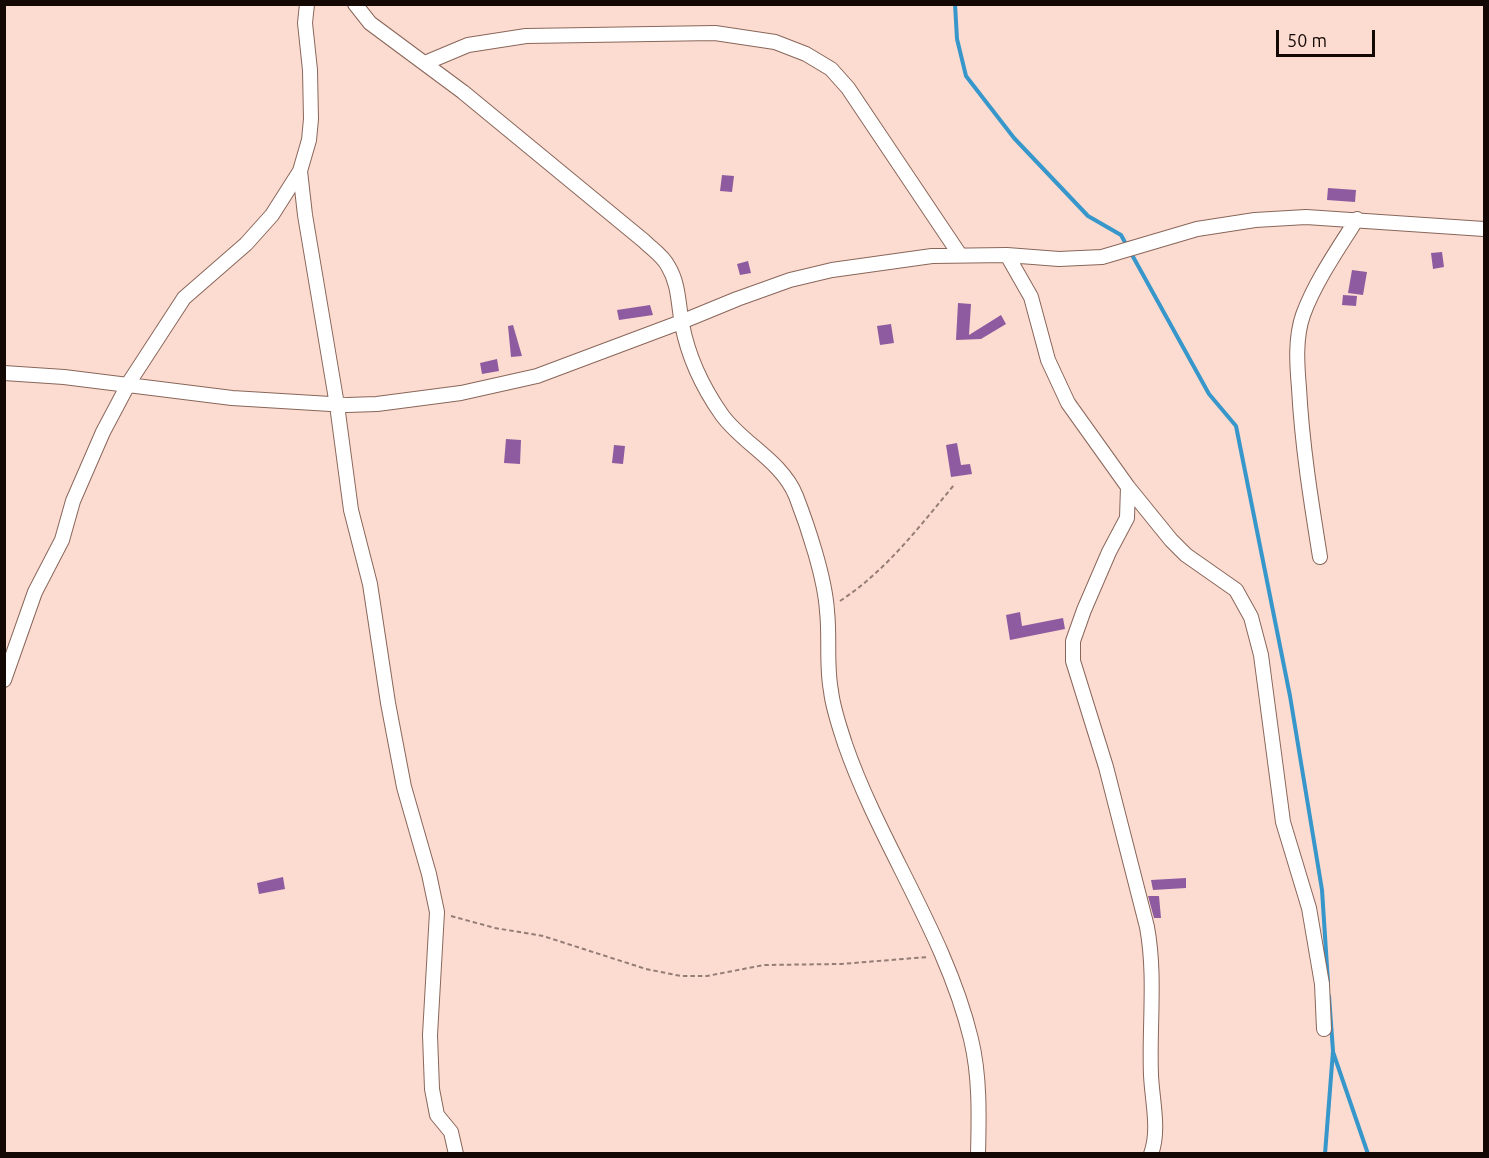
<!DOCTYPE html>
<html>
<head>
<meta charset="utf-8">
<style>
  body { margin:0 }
  #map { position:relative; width:1489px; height:1158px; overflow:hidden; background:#fcdcd1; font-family:Ubuntu,sans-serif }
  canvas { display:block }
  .frame { position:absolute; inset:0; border:6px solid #140804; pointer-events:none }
  .scale { position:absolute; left:1276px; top:30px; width:99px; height:27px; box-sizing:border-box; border:3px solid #140804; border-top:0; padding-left:8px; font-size:18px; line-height:21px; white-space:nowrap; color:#140804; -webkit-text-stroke:4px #fcdcd1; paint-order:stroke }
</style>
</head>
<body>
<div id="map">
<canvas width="1489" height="1158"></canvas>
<div class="frame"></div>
<div class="scale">50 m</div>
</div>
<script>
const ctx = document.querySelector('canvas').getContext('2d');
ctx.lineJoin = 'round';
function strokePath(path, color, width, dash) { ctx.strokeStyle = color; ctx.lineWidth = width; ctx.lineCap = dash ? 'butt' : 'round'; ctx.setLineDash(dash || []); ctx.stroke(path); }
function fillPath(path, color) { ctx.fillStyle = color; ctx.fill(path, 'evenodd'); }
const stream = new Path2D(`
  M955 4 957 39 966 76 1014 138 1088 216 1121 235 1209 394 1236 426 1290 696 1322 890 1328 982
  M1333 1052 1368 1154
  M1325 1154 1333 1051 1329 996`);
const building = new Path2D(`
  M722 175 734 176 732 192 720 191Z
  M1328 188 1356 190 1355 202 1327 200Z
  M1442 252 1444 267 1433 269 1431 253Z
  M748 261 751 273 740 275 737 264Z
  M1352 270 1367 272 1363 295 1348 293Z
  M1343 295 1357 296 1356 306 1342 305Z
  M958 303 971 304 969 335 1001 315 1006 324 981 339 956 340Z
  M650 305 653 315 619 320 617 310Z
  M891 324 894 343 880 345 877 326Z
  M513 325 522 356 511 357 508 326Z
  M497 359 499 371 482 374 480 363Z
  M506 439 521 440 520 464 504 463Z
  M957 443 961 465 970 464 972 474 951 477 946 445Z
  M614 445 625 446 623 464 612 463Z
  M1020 612 1022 626 1063 618 1065 629 1010 640 1006 615Z
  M283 877 285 889 259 894 257 883Z
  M1186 878V888L1153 890 1151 880Z
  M1148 896H1159L1161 918H1154Z`);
const path = new Path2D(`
  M840 601C886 571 919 527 954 485
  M451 916 495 928 543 936 646 969 681 976H707L764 965 841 964 928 957`);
const minor = new Path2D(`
  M307 4 305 23 310 70 311 119 309 140 300 171 305 215 337 405 351 510 370 584 388 703 404 787 429 874 437 912 430 1035 432 1089 437 1115 451 1132 456 1154
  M355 4 370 23 463 92 644 241C652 249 663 256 668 266 679 284 678 303 682 324 688 356 703 388 722 415 743 444 782 461 796 496 808 527 825 578 827 611 830 638 826 665 831 691 833 709 840 728 845 744 880 845 946 935 971 1039 980 1076 979 1116 978 1154
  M425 63 468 45 526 36 715 33 775 42 806 54 831 69 848 88 960 255
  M1007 255 1031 297 1048 360 1068 403 1128 487 1171 540 1186 555 1236 590 1251 617 1261 655 1283 822 1309 908 1322 984 1324 1029
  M4 373 64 377 232 398 347 405 377 404 461 393 537 376 681 322 737 299 790 280 832 270 932 256 1007 255 1059 259 1102 257 1197 229 1255 220 1306 217 1484 229
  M1128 487 1127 518 1109 552 1084 610 1073 641V661L1106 767 1147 927C1156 976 1149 1026 1151 1075 1152 1100 1160 1130 1151 1154
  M1320 557C1311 501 1302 445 1299 388 1297 365 1295 338 1303 315 1315 282 1338 249 1357 219
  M4 680 35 592 62 540 73 501 103 432 130 381 184 298 246 244 272 215 300 171`);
strokePath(stream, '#3797cb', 4);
fillPath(building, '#8e5ba0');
strokePath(minor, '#89665a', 16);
strokePath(path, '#947d75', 2, [4.5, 3]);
strokePath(minor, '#fff', 14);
</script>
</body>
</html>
